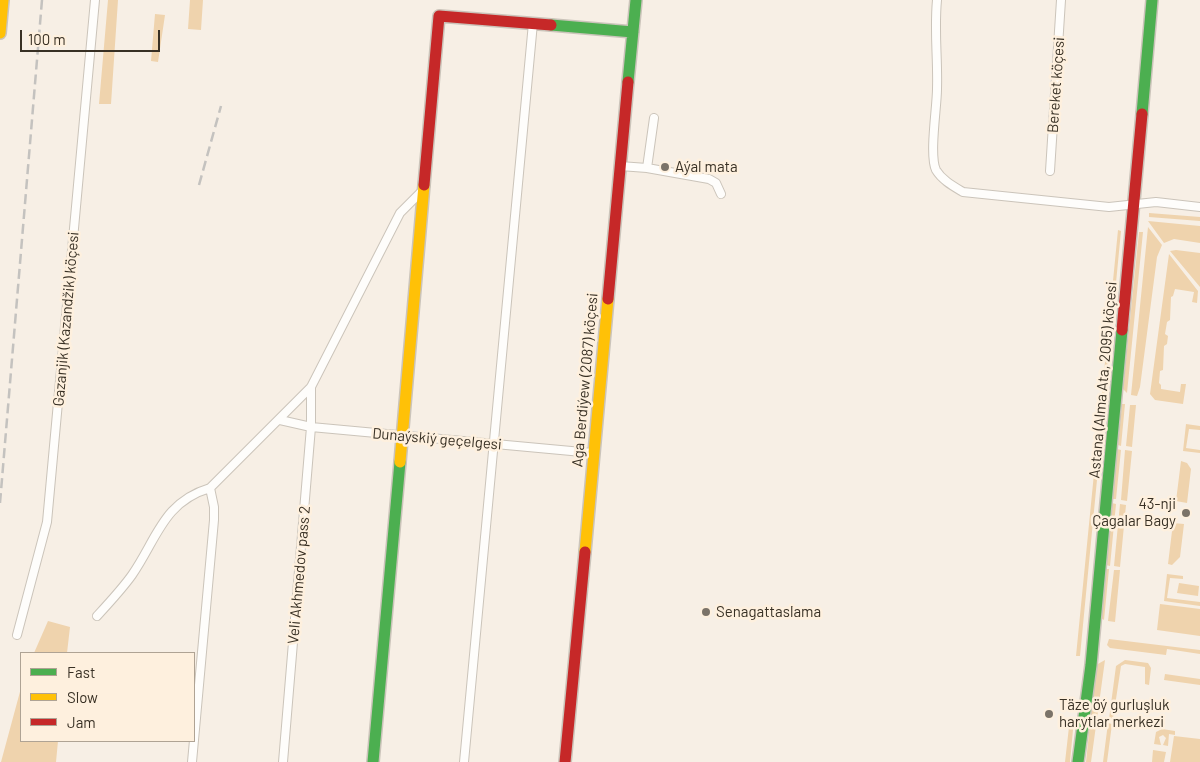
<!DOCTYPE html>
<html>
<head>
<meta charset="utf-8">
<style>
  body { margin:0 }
  #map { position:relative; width:1200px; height:762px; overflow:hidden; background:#f7efe5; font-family:Barlow,sans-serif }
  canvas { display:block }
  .legend { position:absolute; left:20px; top:652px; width:175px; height:90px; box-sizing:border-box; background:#fef0de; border:1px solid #afa394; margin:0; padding:6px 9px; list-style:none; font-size:15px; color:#383024 }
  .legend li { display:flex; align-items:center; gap:10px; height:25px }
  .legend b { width:25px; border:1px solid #afa394 }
  .scale { position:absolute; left:20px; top:30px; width:140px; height:22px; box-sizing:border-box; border:2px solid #383024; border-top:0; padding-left:6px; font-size:15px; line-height:18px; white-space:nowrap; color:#383024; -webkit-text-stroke:4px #fef0de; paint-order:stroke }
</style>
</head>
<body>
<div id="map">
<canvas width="1200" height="762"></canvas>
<ul class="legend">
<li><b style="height:6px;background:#4caf50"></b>Fast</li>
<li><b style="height:6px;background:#ffc107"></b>Slow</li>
<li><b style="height:6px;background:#c62828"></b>Jam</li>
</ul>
<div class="scale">100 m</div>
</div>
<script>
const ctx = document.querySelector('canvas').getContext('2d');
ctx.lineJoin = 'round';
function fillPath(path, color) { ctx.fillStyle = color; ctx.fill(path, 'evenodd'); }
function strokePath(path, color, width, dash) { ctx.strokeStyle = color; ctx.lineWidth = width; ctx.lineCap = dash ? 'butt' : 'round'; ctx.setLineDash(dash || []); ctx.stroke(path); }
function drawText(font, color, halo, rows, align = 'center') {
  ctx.font = font + ' Barlow,sans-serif'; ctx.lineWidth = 5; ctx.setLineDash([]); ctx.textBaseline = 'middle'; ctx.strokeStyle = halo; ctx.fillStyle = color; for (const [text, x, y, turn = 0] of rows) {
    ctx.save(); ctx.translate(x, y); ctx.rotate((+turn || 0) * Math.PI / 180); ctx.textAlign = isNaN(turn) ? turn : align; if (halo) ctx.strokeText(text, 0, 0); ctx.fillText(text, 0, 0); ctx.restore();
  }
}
const green = new Path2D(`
  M108 0H118L111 104H99Z
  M190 0H203L201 30 188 29Z
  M155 14 165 15 158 62 151 61Z
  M1149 213 1200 217V221L1149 217Z
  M1148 221 1200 226V243L1174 239 1164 243Z
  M1148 227 1162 245 1157 257 1140 387 1137 396 1131 395Z
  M1118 230 1121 231 1080 656H1076Z
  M1139 232H1143L1127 393 1123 389Z
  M1176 250 1200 253V287L1170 251Z
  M1169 254 1198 291 1197 303 1192 302 1194 292 1175 289 1173 296 1171 297 1170 320 1167 322 1165 334 1168 336 1167 344 1164 346 1163 370 1160 371 1159 383 1161 385V389L1180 392 1181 384H1186L1183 404 1155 400 1150 394Z
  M1122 404H1125L1121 446 1118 445Z
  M1130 405H1136L1132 447 1126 446Z
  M1186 424 1200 426V430L1189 429 1186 448 1200 450V453L1183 451Z
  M1117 449 1121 450 1116 499H1112Z
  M1125 450 1132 451 1127 501 1121 500Z
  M1181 461 1187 463 1191 469 1187 503 1176 501Z
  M1112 503 1116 504 1110 566 1106 565Z
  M1120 504 1126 505 1120 567 1114 566Z
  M1173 523 1184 524 1180 557 1172 565 1168 564Z
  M1106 569H1109L1104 620 1101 618Z
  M1114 570H1120L1115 622 1108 621Z
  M1167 574 1183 576V579L1170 578 1167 598 1200 602V606L1164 601Z
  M1179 583 1199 586 1198 596 1177 593Z
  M1160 604 1200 609V636L1157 630Z
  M48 621 70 627 67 653H34Z
  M1109 639 1200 650V654L1167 649 1166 655 1110 648 1107 645Z
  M1105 660 1091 762H1086L1096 665Z
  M1125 660 1148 663 1151 668 1149 685 1145 684V667L1125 664 1121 666 1113 719H1109L1116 666Z
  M1165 674 1200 679V685L1164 680Z
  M21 688V741H58L56 762H1Z
  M1070 718 1074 719 1070 762H1065Z
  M1108 723 1112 724 1107 762H1103Z
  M1162 729 1175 731V735L1169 734 1168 746 1163 745 1166 738 1163 735 1159 737 1161 745 1154 744 1156 732Z
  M1174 736 1200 739V762H1170Z
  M1153 750 1166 752 1164 762H1152Z`);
const street = new Path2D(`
  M937 0C934 31 938 59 937 89 937 107 929 155 936 170 942 180 953 186 963 192L1109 207 1156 202 1200 207
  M620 166 647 168 709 179 716 183 721 194
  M647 168 654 118
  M1050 171 1061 0
  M280 420 311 427 593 453
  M97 616C109 603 122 589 132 575 157 539 163 502 210 488
  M17 635 47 522 95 0
  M192 762 214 520V507L210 488 311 387 400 213 424 189
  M283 762 311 427V387
  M464 762 533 23`);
const fast = new Path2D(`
  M551 25 633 32
  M628 82 636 0
  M1142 114 1152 0
  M373 762 400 462
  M1078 762 1091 665 1122 330`);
const slow = new Path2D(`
  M0 33 3 0
  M400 462 424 185
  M585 552 608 299`);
const jam = new Path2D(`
  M424 185 439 16 551 25
  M608 299 628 82
  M1122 330 1142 114
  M565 762 585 552`);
const rail = new Path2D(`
  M199 185 221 106
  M0 503 42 0`);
const markers = [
  [665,167,5,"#7b7368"],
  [1186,513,5,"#7b7368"],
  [706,612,5,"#7b7368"],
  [1049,714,5,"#7b7368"]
];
const streetNames = [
  ["Bereket köçesi",1056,85,-86],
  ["Gazanjik (Kazandžik) köçesi",66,319,-85],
  ["Aga Berdiýew (2087) köçesi",585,380,-85],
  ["Astana (Alma Ata, 2095) köçesi",1103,380,-85],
  ["Dunaýskiý geçelgesi",437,439,5],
  ["Veli Akhmedov pass 2",299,575,-85]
];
const poiNames = [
  ["Aýal mata",675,167],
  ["43-nji",1176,504,"right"],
  ["Çagalar Bagy",1176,521,"right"],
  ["Senagattaslama",716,612],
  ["Täze öý gurluşluk",1059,705],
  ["harytlar merkezi",1059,722]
];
fillPath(green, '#efd3ad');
strokePath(street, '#cbc4ba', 10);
strokePath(fast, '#cbc4ba', 14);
strokePath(slow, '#cbc4ba', 14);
strokePath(jam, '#cbc4ba', 14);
strokePath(street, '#fefdfb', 8);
strokePath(fast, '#4caf50', 11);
strokePath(slow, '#ffc107', 11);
strokePath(jam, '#c62828', 11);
strokePath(rail, '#c4c2bf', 2.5, [10, 5]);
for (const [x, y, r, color] of markers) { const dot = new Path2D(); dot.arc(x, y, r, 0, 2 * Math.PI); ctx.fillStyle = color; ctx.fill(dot); strokePath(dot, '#fef0de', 2); }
drawText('15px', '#383024', '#fef0de', streetNames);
drawText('15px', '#383024', '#fef0de', poiNames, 'left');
</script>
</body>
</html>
